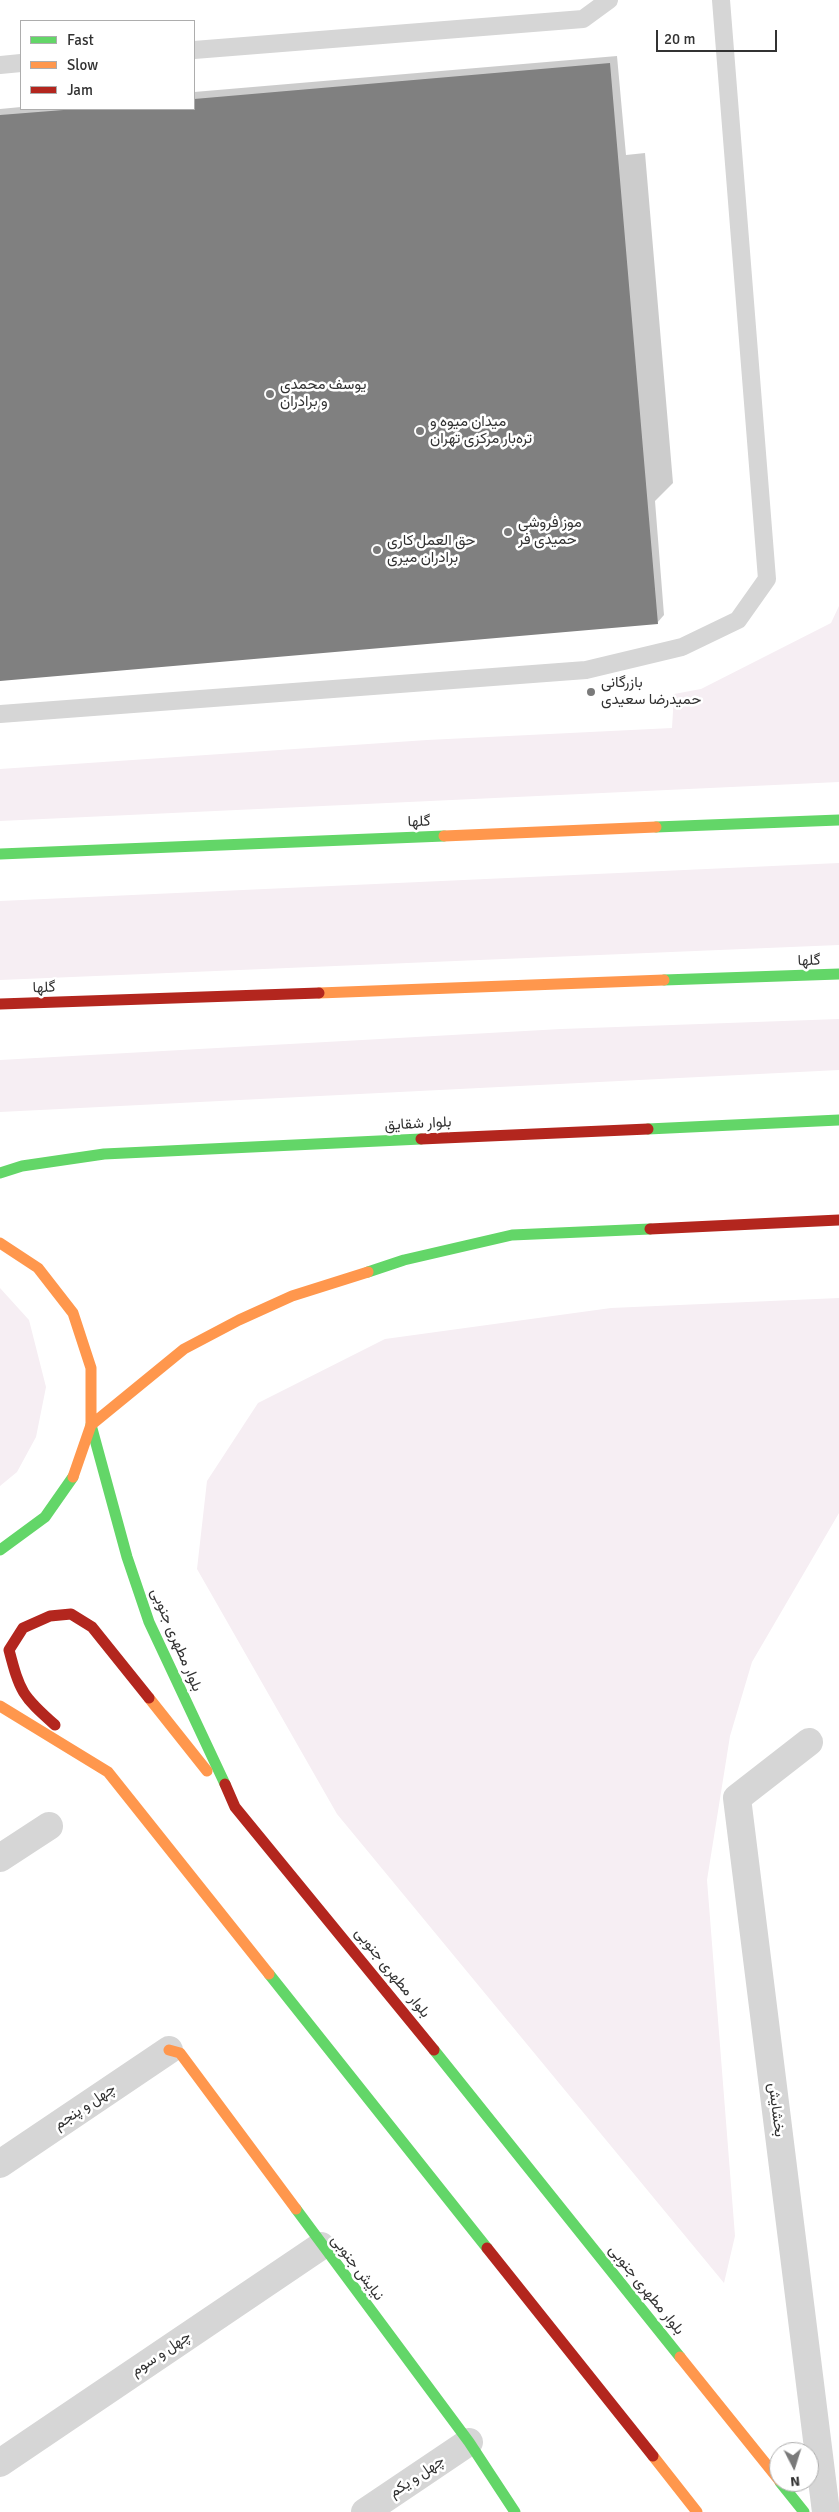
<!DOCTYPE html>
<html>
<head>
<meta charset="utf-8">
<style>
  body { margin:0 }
  #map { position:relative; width:839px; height:2512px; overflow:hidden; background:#fff; font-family:Signika,sans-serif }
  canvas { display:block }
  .legend { position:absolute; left:20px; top:20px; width:175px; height:90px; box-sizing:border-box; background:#fff; border:1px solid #adadad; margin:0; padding:6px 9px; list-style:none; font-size:15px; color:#323232 }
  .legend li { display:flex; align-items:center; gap:10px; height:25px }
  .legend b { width:25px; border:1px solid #adadad }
  .north { position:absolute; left:769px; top:2442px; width:50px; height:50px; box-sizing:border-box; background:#fff; border:1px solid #adadad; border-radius:50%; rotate:175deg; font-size:14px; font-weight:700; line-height:20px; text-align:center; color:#323232 }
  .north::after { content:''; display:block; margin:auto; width:18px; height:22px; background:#7a7a7a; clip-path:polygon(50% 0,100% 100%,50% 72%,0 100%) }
  .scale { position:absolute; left:656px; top:30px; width:121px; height:22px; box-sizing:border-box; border:2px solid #323232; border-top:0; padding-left:6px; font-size:15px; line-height:18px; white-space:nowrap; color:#323232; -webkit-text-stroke:4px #fff; paint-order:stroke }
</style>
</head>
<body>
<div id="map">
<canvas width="839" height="2512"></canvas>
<ul class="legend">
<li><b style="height:6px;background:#63d668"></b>Fast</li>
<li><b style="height:6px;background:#ff974d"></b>Slow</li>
<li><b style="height:6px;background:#b3261e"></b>Jam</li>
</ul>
<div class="north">N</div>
<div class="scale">20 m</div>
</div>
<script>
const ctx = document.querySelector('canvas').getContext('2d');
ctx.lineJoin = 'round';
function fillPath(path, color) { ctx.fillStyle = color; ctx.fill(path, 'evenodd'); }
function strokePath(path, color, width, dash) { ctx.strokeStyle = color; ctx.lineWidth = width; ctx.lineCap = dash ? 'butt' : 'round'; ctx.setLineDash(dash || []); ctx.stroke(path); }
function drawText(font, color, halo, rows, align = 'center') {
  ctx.font = font + ' Signika,Vazirmatn,sans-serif'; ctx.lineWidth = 5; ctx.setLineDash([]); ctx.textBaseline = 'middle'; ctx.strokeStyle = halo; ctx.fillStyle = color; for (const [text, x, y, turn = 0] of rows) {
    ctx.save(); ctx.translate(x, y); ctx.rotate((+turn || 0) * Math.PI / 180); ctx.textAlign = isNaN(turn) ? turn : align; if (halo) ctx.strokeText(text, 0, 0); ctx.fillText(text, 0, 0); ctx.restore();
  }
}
const green = new Path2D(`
  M839 606V782L0 821V769L427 740 672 728 674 694 701 689 831 623Z
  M839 863V945L0 980V901Z
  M839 1019V1070L0 1112V1060L561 1029Z
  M0 1288 29 1320 46 1387 36 1437 17 1472 0 1486Z
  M839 1298V1513L752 1662 730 1736 707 1880 735 2236 724 2283 337 1814 197 1569 207 1481 258 1403 385 1339 611 1308Z`);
const shadow = new Path2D(`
  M617 56 626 155 645 153 673 483 655 501 664 615 657 623 0 680V109L21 107 194 109V92Z`);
const building = new Path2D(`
  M610 63 658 624 0 681V115L76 109H194V99Z`);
const lane = new Path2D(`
  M194 50 583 19 609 0
  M0 65 21 63
  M0 714 586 670 682 647 738 620 767 579 721 0`);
const street = new Path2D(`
  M809 1742 737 1798 826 2512
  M0 1858 49 1826
  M0 2164 169 2050
  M0 2463 321 2246
  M365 2512 469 2442`);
const fast = new Path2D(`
  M656 827 839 820
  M0 854 444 836
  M664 980 839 974
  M648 1129 839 1120
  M0 1173 22 1166 104 1154 421 1139
  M368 1272 404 1260 512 1235 650 1229
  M91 1425 127 1557 149 1622 225 1784
  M0 1550 45 1517 73 1477
  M269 1974 487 2248
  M434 2050 680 2357
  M296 2209 469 2442 515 2512
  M780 2482 804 2512`);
const slow = new Path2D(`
  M444 836 656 827
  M319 993 664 980
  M0 1243 38 1268 73 1313 91 1368V1425L73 1477
  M91 1425 184 1349 239 1320 292 1296 368 1272
  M149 1698 207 1771
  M0 1706 108 1772 269 1974
  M169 2050 180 2053 296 2209
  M680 2357 779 2480
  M653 2456 697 2512`);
const jam = new Path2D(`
  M0 1004 319 993
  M421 1139 648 1129
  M650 1229 839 1220
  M55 1725C22 1696 20 1692 9 1650L23 1628 50 1616 71 1614 92 1627 149 1698
  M225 1784 235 1807 434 2050
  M487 2248 653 2456`);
const markers = [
  [270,394,5,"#7a7a7a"],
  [420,431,5,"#7a7a7a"],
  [508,532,5,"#7a7a7a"],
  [377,550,5,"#7a7a7a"],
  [591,692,5,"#7a7a7a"]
];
const poiNames = [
  ["یوسف محمدی",280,385],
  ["و برادران",280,402],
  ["میدان میوه و",430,422],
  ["تره‌بار مرکزی تهران",430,439],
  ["موز فروشی",518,523],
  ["حمیدی فر",518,540],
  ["حق العمل کاری",387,541],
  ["برادران میری",387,558],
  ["بازرگانی",601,683],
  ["حمیدرضا سعیدی",601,700]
];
const streetNames = [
  ["گلها",419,822,-2],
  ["گلها",809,961,-2],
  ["گلها",44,988,-2],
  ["بلوار شقایق",418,1124,-3],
  ["بلوار مطهری جنوبی",176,1640,67],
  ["بلوار مطهری جنوبی",392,1973,51],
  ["چهل و پنجم",85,2107,-34],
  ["بخشایش",776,2110,83],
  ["نیایش جنوبی",357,2268,53],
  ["بلوار مطهری جنوبی",646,2290,51],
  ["چهل و سوم",161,2354,-34],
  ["چهل و یکم",417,2477,-34]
];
fillPath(green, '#f6eef3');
fillPath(shadow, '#0003');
fillPath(building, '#808080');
strokePath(lane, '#d6d6d6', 18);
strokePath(street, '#d6d6d6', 28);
strokePath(fast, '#63d668', 11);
strokePath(slow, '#ff974d', 11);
strokePath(jam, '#b3261e', 11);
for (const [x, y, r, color] of markers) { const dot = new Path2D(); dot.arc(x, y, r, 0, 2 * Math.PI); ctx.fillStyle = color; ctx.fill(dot); strokePath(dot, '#fff', 2); }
drawText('15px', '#323232', '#fff', poiNames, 'left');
drawText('15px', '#323232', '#fff', streetNames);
</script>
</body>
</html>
